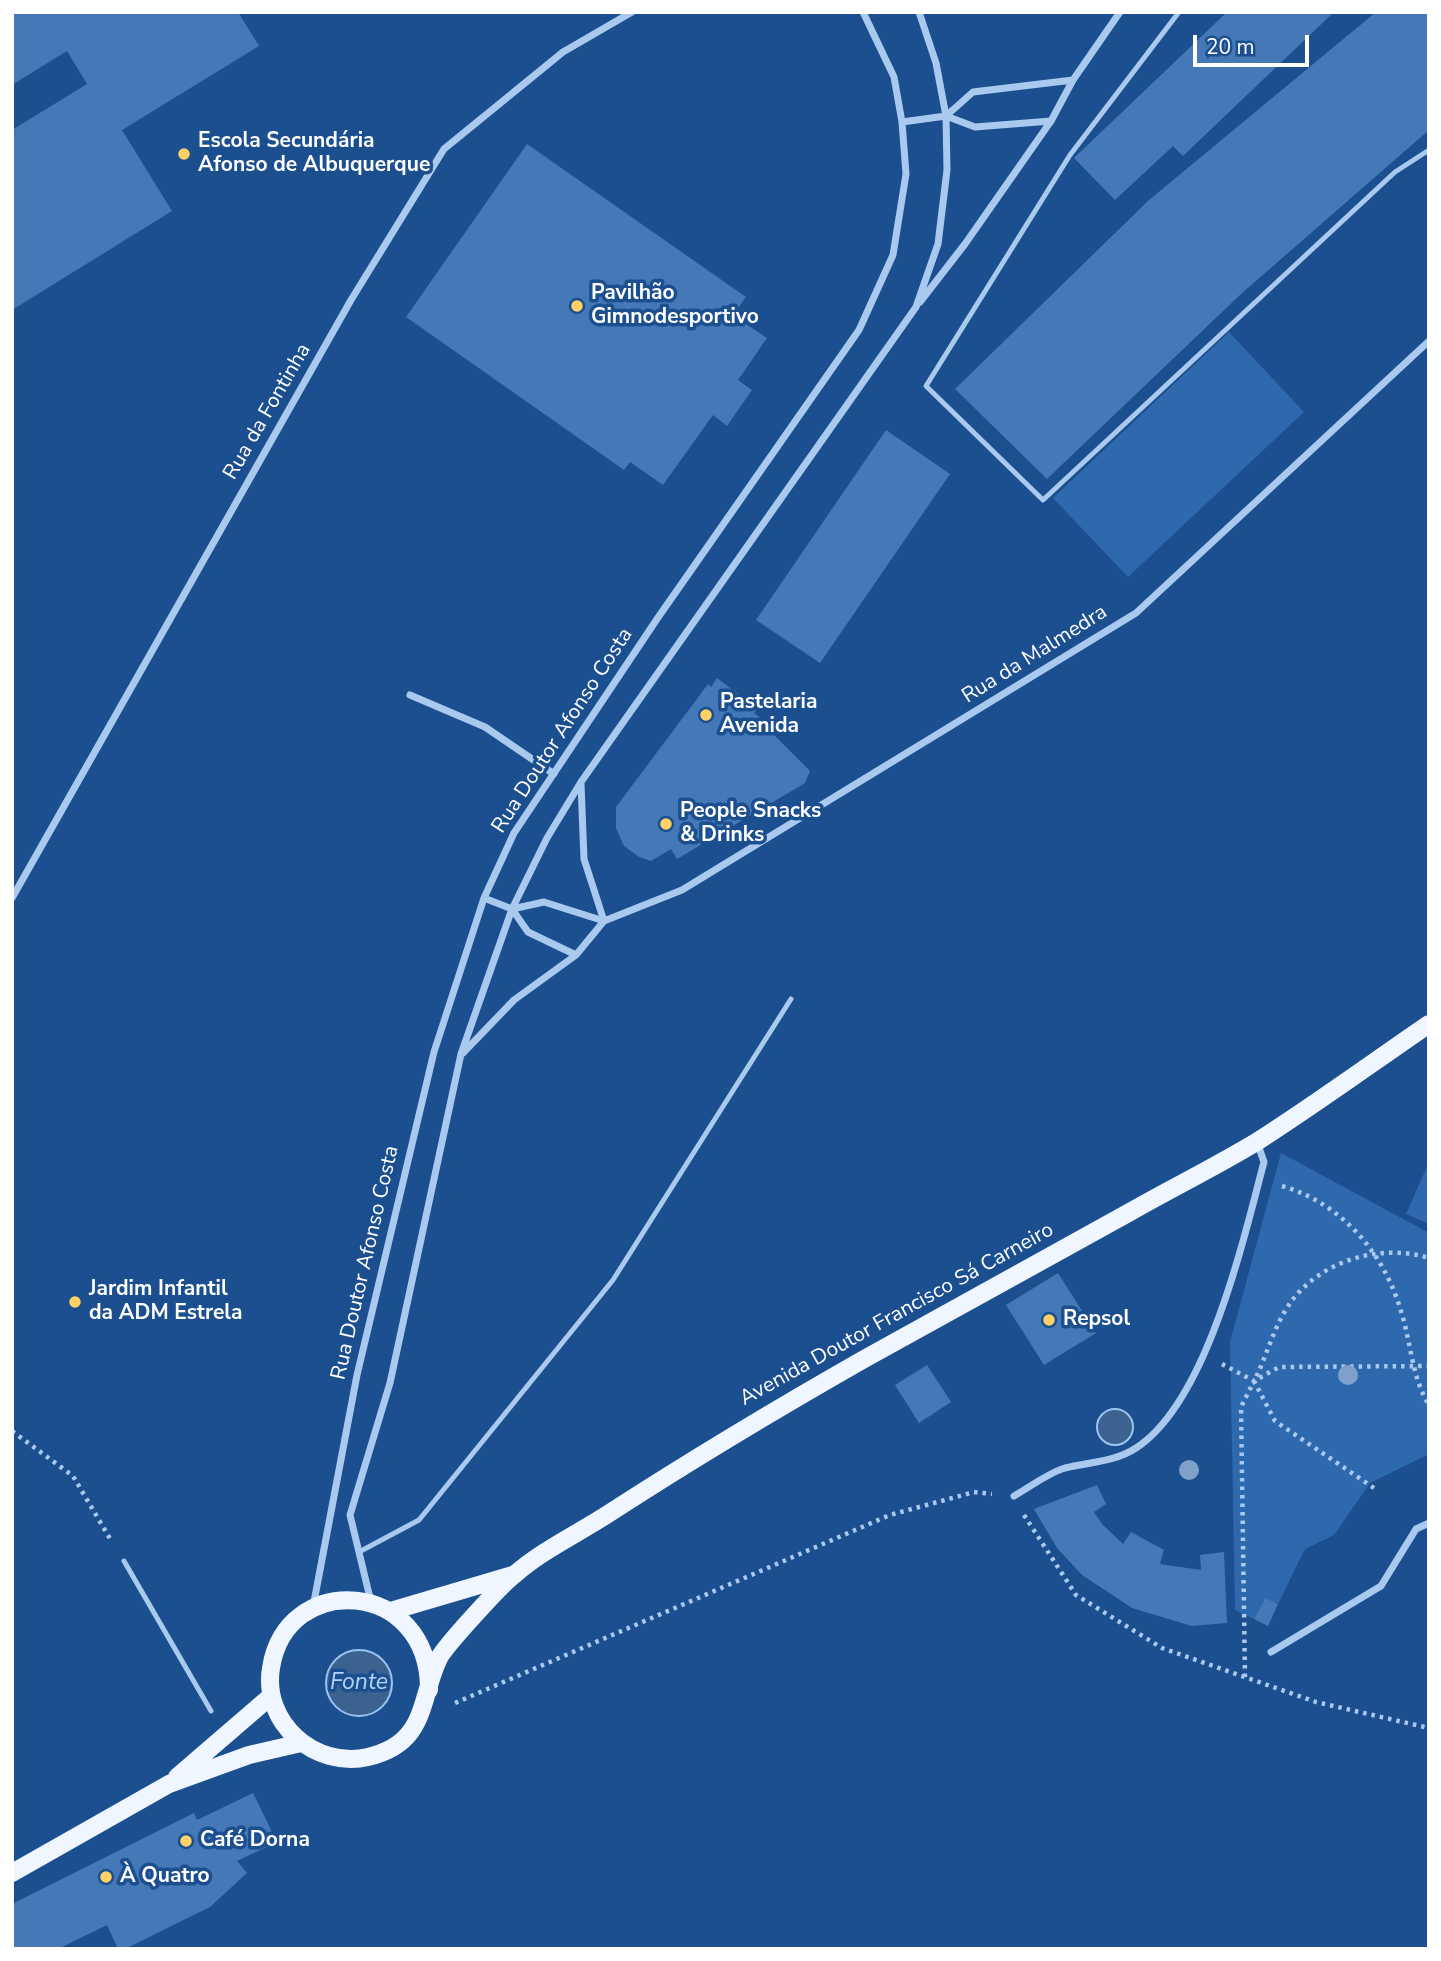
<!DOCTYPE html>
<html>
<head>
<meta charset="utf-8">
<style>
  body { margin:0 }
  #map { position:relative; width:1441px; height:1961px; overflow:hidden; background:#1b4f8f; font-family:"Nunito Sans",sans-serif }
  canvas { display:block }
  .frame { position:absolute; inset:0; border:14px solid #fff; pointer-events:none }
  .scale { position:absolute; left:1193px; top:35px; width:116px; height:32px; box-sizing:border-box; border:4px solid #fff; border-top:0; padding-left:9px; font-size:21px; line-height:24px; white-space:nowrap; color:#fff; -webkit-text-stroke:5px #1b4f8f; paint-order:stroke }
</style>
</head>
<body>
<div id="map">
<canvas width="1441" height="1961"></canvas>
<div class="frame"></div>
<div class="scale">20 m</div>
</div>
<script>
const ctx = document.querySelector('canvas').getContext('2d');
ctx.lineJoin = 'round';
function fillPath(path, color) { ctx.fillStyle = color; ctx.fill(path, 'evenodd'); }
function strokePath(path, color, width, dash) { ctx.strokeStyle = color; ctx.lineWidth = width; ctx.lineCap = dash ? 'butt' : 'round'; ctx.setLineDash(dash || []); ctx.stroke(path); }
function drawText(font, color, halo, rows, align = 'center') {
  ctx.font = font + ' "Nunito Sans",sans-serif'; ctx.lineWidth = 7; ctx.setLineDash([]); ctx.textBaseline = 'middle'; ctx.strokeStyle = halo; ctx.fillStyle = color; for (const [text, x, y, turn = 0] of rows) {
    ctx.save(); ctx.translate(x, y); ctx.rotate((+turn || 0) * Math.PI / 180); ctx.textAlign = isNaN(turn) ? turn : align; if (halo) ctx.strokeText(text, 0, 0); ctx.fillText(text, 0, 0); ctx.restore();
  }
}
const green = new Path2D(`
  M1229 332 1304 412 1128 577 1053 498Z
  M1281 1153 1429 1233V1454L1370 1483 1334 1535 1305 1549 1278 1604 1265 1598 1254 1619 1235 1610 1230 1342Z
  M1429 1162V1224L1406 1214Z`);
const water = new Path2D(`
  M1097 1427a18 18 0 1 1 36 0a18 18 0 1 1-36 0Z
  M326 1683a33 33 0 1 1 66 0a33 33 0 1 1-66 0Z`);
const building = new Path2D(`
  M12 12H238L259 46 122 130 172 211 12 310V130L87 84 67 51 12 85Z
  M1227 12H1334L1183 156 1173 146 1115 200 1074 158Z
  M1376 12H1429V130L1241 294 1047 479 955 389 1149 200Z
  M527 144 746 297 733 315 767 338 738 380 752 390 727 426 713 415 663 485 630 462 624 470 406 317Z
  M886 430 950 474 820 663 756 620Z
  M717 678 746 700 744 702 756 711 754 713 766 722 764 724 776 733 774 735 810 771 805 783 677 859 671 849 651 861 639 857 624 846 616 828V807L708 684 711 687Z
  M1058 1273 1096 1333 1044 1365 1006 1305Z
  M927 1365 951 1402 919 1423 895 1385Z
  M1097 1485 1106 1504 1094 1512 1102 1524 1123 1544 1131 1532 1164 1550 1160 1564 1201 1570 1200 1555 1224 1552 1227 1623 1192 1626 1132 1608 1082 1575 1057 1548 1034 1509Z
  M1265 1598 1278 1604 1268 1626 1254 1619Z
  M253 1793 277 1842 237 1861 247 1873 210 1907 125 1949H118L107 1925 58 1949H12V1904L194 1813 197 1820Z`);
const path = new Path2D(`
  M1282 1186C1340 1203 1382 1250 1400 1308 1411 1340 1411 1376 1429 1405
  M1222 1364 1254 1381 1279 1367 1429 1366
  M12 1431 73 1476 112 1542
  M1374 1488 1275 1421 1254 1381C1266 1358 1272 1333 1285 1311 1313 1263 1377 1242 1429 1258
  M1024 1515 1076 1595 1162 1648 1316 1702 1429 1728
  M1245 1677 1241 1407 1254 1381
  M455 1703 890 1515 974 1492 992 1494`);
const service = new Path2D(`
  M1179 12 1070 155 926 386 1043 500 1395 172 1429 150
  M359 1552 419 1520 613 1280 791 999
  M124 1561 211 1711`);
const minor = new Path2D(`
  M946 116 973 92 1073 80
  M902 122 946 116 975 127 1051 121
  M920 302 965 244 1051 121 1073 80 1120 12
  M410 695 485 727 554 774
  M581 784 584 859 604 921
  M12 898 351 300 444 149 563 52 632 12
  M484 898 512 909 544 902 604 921
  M512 909 528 932 576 955
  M463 1053 514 1000 576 955 604 921 682 890 1136 613 1429 341
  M1014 1496C1030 1487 1048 1473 1065 1468 1089 1462 1115 1462 1136 1448 1207 1402 1243 1241 1264 1162L1257 1142
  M371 1602 350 1515 390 1383 461 1054 512 909 547 838 581 782 916 307 938 244 947 170 946 116 936 63 919 12
  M313 1607 357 1375 434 1052 484 898 514 833 657 619 859 330 893 255 906 174 902 122 894 77 863 12
  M1271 1652 1381 1586 1416 1529 1429 1523`);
const primary = new Path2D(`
  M391 1611 513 1575
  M429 1690C430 1579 286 1570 271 1668 262 1723 315 1769 368 1757 428 1743 419 1699 439 1658 446 1645 500 1586 514 1575 541 1551 577 1534 608 1514 693 1459 778 1408 866 1358 954 1310 1042 1261 1130 1212 1172 1188 1217 1166 1258 1141 1316 1104 1372 1063 1429 1024
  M177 1777 271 1696
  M12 1873 169 1784 249 1755 301 1743`);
const trees = [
  [1348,1375],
  [1189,1470]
];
const markers = [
  [184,154,7,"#ffd166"],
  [577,306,7,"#ffd166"],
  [706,715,7,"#ffd166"],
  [666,824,7,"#ffd166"],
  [75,1302,7,"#ffd166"],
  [1049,1320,7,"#ffd166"],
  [186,1841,7,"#ffd166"],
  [106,1877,7,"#ffd166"]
];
const poiNames = [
  ["Escola Secundária",198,142],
  ["Afonso de Albuquerque",198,166],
  ["Pavilhão",591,294],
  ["Gimnodesportivo",591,318],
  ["Pastelaria",720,703],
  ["Avenida",720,727],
  ["People Snacks",680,812],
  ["& Drinks",680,836],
  ["Jardim Infantil",89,1290],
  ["da ADM Estrela",89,1314],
  ["Repsol",1063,1320],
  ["Café Dorna",200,1841],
  ["À Quatro",120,1877]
];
const streetNames = [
  ["Rua da Fontinha",268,412,-60],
  ["Rua da Malmedra",1035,655,-32],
  ["Rua Doutor Afonso Costa",563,731,-57],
  ["Rua Doutor Afonso Costa",366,1263,-77],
  ["Avenida Doutor Francisco Sá Carneiro",897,1315,-29]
];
const waterNames = [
  ["Fonte",359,1683]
];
fillPath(green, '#2e69ad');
fillPath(water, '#3c6290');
strokePath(water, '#9cc4f0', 2);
fillPath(building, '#4478b7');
strokePath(path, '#a9c9ee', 4.5, [3.5, 5]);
strokePath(service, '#a9c9ee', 5);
strokePath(minor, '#a9c9ee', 7);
strokePath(primary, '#f0f6ff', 18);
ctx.fillStyle = '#7ea0ca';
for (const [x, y] of trees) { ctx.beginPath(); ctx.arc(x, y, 10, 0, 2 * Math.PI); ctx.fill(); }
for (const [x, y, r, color] of markers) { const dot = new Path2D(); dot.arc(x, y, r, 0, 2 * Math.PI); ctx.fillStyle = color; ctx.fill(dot); strokePath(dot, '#1b4f8f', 2.5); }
drawText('bold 21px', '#fff', '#1b4f8f', poiNames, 'left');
drawText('21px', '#fff', '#1b4f8f', streetNames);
drawText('italic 23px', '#b5d3f5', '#1b4f8f', waterNames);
</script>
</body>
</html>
